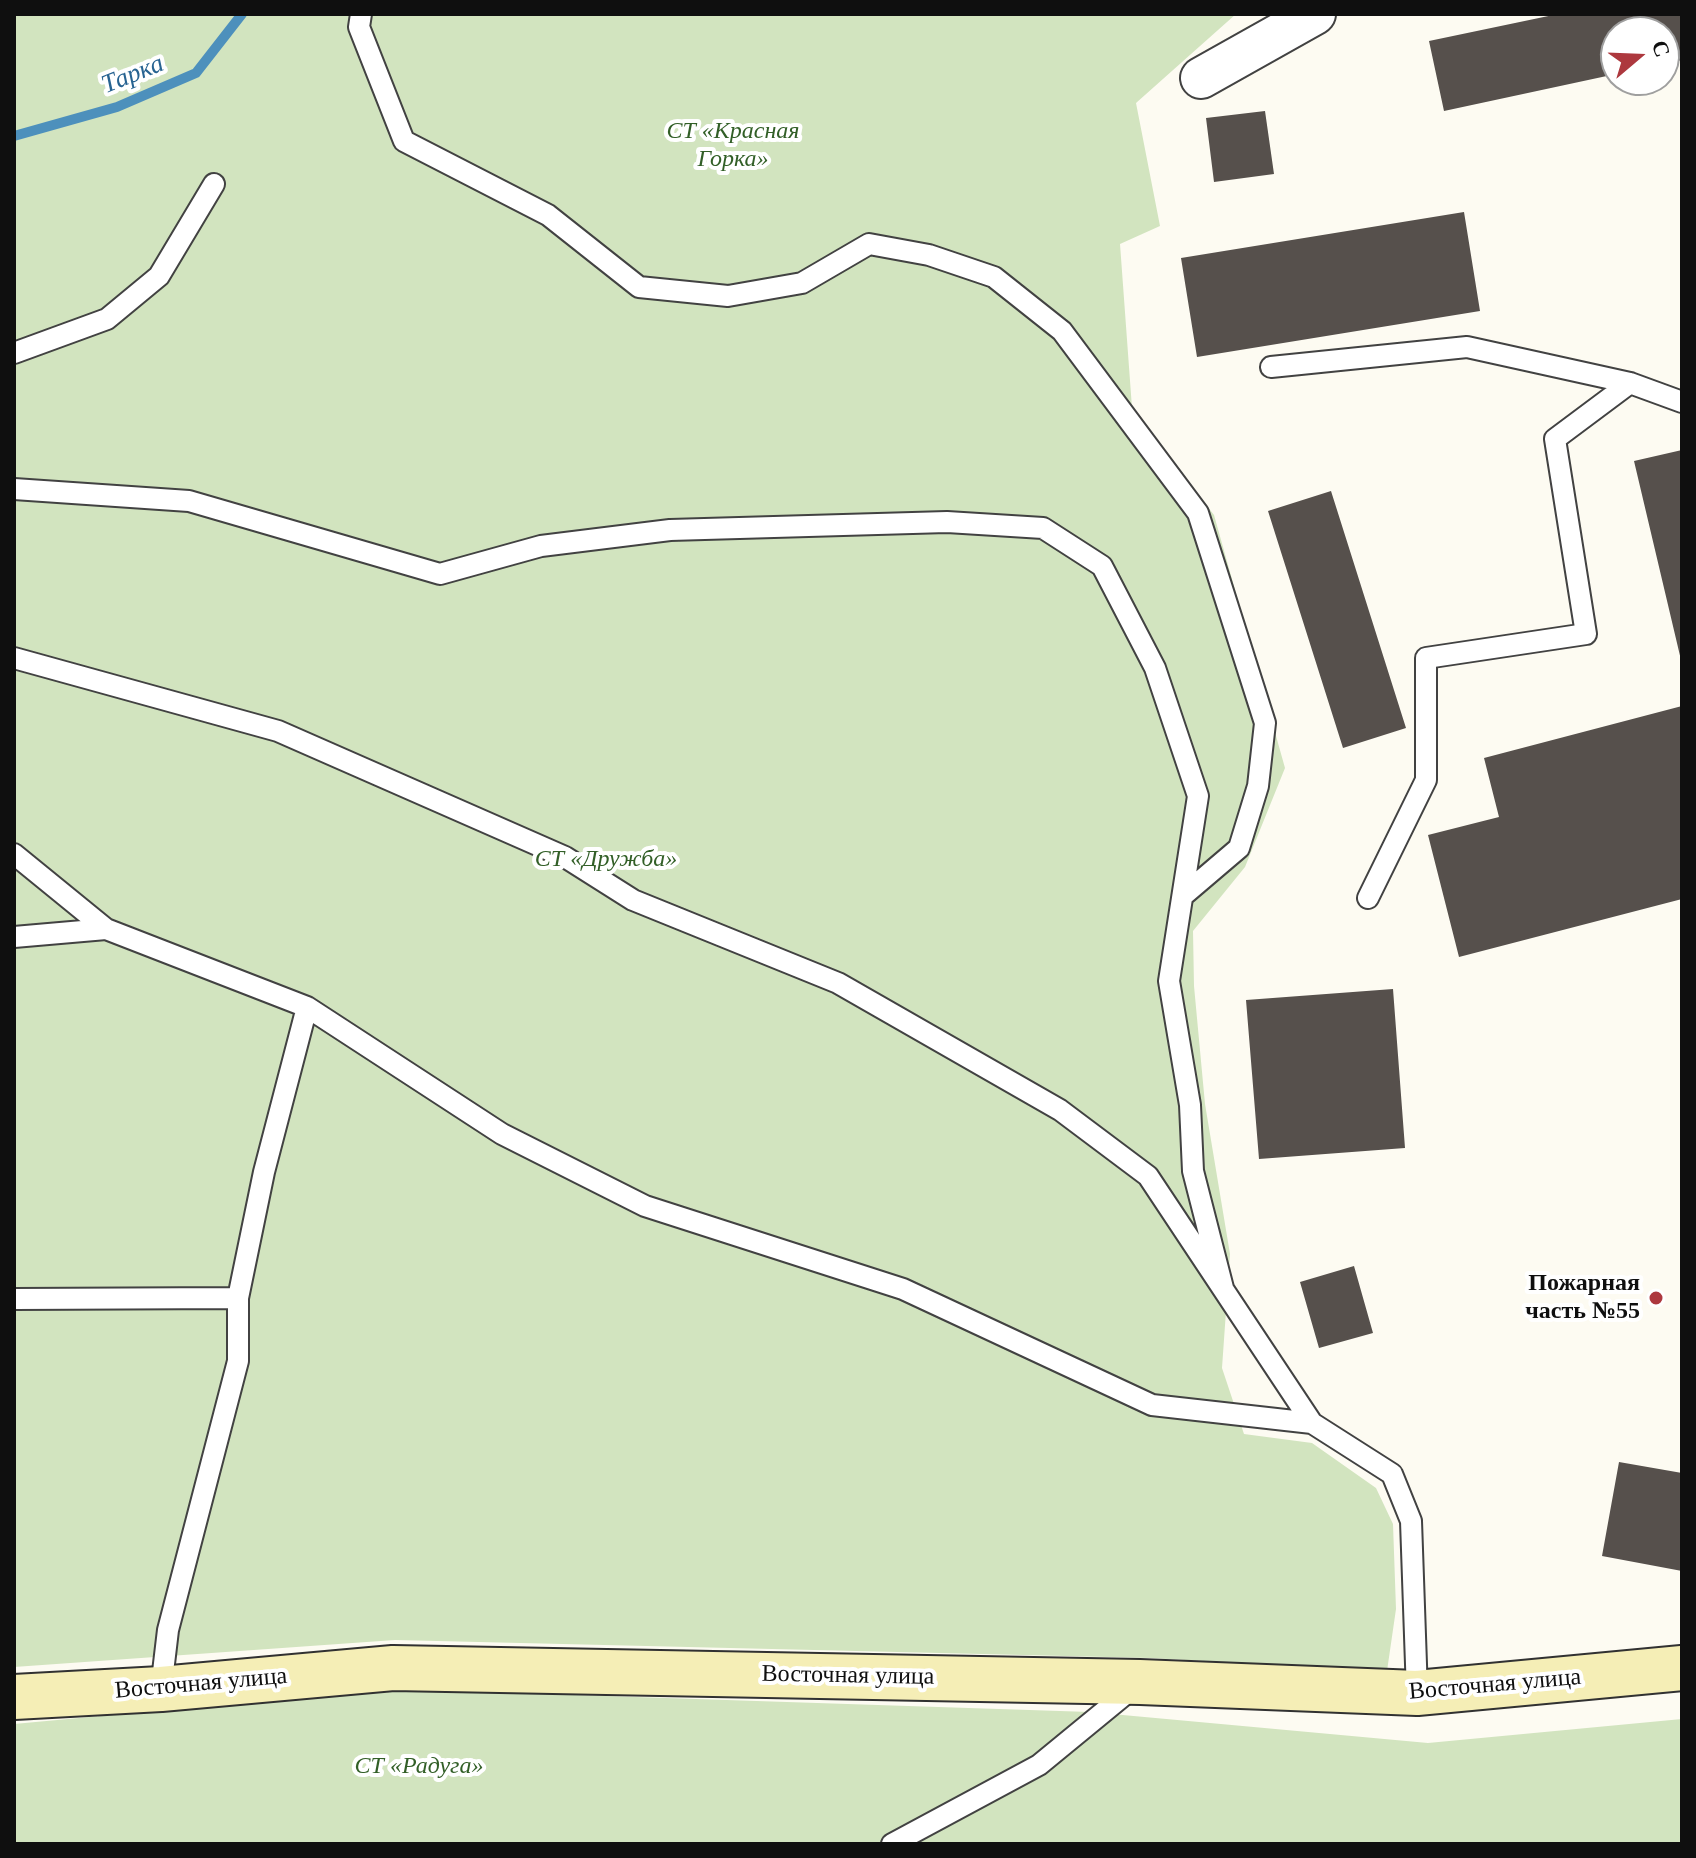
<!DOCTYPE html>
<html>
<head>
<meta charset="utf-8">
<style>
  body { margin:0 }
  #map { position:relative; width:1696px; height:1858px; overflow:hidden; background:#fdfbf2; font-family:"Times New Roman",serif }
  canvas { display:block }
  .frame { position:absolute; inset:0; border:16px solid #0f0f0f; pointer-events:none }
  .north { position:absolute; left:1600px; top:16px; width:80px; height:80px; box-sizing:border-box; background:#fff; border:2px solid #9f9f9f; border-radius:50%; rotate:71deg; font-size:22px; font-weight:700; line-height:32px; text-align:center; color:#0f0f0f }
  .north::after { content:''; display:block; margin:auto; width:28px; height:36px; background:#ad383e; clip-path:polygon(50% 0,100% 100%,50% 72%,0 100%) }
</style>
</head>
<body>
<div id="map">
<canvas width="1696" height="1858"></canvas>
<div class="frame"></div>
<div class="north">С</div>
</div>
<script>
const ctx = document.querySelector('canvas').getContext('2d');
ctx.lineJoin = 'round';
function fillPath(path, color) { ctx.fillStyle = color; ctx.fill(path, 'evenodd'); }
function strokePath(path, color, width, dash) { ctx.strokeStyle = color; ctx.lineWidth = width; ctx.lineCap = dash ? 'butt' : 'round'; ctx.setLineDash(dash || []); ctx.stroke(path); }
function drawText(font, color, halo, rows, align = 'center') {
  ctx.font = font + ' "Times New Roman",serif'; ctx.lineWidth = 8; ctx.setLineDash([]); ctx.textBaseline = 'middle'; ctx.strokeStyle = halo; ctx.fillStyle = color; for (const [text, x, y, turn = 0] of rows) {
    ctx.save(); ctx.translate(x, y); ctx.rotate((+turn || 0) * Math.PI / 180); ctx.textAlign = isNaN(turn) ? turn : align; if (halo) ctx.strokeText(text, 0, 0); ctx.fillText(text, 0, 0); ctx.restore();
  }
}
const green = new Path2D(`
  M14 14H1236L1136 103 1160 226 1120 244 1132 408 1214 515 1285 768 1245 867 1193 931 1194 986 1205 1104 1230 1254 1222 1368 1244 1434 1312 1443 1376 1488 1393 1524 1396 1609 1387 1671 1149 1658 395 1640 14 1667Z
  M393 1689 1090 1712 1428 1743 1682 1719V1844H14V1724Z`);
const stream = new Path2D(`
  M14 136 117 107 196 73 242 14`);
const building = new Path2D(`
  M1558 14H1682V60L1664 64V32H1616V74L1444 111 1429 41Z
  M1265 111 1274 174 1214 182 1206 118Z
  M1464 212 1480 311 1197 357 1181 258Z
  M1682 450V660H1681L1634 461Z
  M1331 491 1406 728 1343 748 1268 511Z
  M1682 706V899L1459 957 1428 835 1499 817 1484 758Z
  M1393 989 1405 1148 1259 1159 1246 1000Z
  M1354 1266 1373 1333 1319 1348 1300 1282Z
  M1619 1462 1682 1473V1571L1602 1556Z`);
const lane = new Path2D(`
  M361 14 359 27 404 141 548 215 639 287 728 296 802 283 869 244 929 255 994 277 1062 331 1198 513 1265 723 1258 786 1239 848 1185 894
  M14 353 107 319 159 276 214 184
  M1271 367 1467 347 1630 383 1682 402
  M14 489 189 501 440 574 541 546 670 530 947 522 1043 528 1102 566 1155 668 1198 796 1169 981 1190 1105 1193 1171 1223 1288
  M14 658 278 731 565 857 633 900 838 983 1060 1110 1148 1176 1312 1423
  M14 854 106 929
  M1368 898 1426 780V658L1586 634 1555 439 1630 383
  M14 937 106 929 307 1007 502 1134 645 1206 903 1289 1152 1405 1312 1423 1392 1474 1411 1521 1417 1693
  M14 1299 238 1298
  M161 1689 168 1630 238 1361V1298L264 1172 307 1007
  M892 1844 1039 1765 1134 1687`);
const street = new Path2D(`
  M1201 78 1315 14`);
const secondary = new Path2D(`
  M14 1697 161 1689 393 1668 1140 1682 1417 1693 1682 1668`);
const markers = [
  [1656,1298,8,"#ad383e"]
];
const parkNames = [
  ["СТ «Красная",733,132],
  ["Горка»",733,160],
  ["СТ «Дружба»",606,860],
  ["СТ «Радуга»",419,1767]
];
const poiNames = [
  ["Пожарная",1640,1284],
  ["часть №55",1640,1312]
];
const streetNames = [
  ["Восточная улица",848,1676,1],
  ["Восточная улица",201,1684,-5],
  ["Восточная улица",1495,1685,-5]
];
const waterNames = [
  ["Тарка",133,75,-22]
];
fillPath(green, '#d2e4bf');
strokePath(stream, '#4d90bc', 10);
fillPath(building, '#56504c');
strokePath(lane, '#424242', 24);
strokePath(street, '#424242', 44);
strokePath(secondary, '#313131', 48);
strokePath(lane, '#fff', 20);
strokePath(street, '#fff', 40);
strokePath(secondary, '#f5eeb6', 44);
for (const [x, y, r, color] of markers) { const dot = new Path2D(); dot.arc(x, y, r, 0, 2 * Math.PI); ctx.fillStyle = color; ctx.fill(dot); strokePath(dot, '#fff', 3); }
drawText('italic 24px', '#325f27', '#fff', parkNames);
drawText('bold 24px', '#0f0f0f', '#fff', poiNames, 'right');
drawText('24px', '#0f0f0f', '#fff', streetNames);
drawText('italic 26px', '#276391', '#fff', waterNames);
</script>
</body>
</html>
